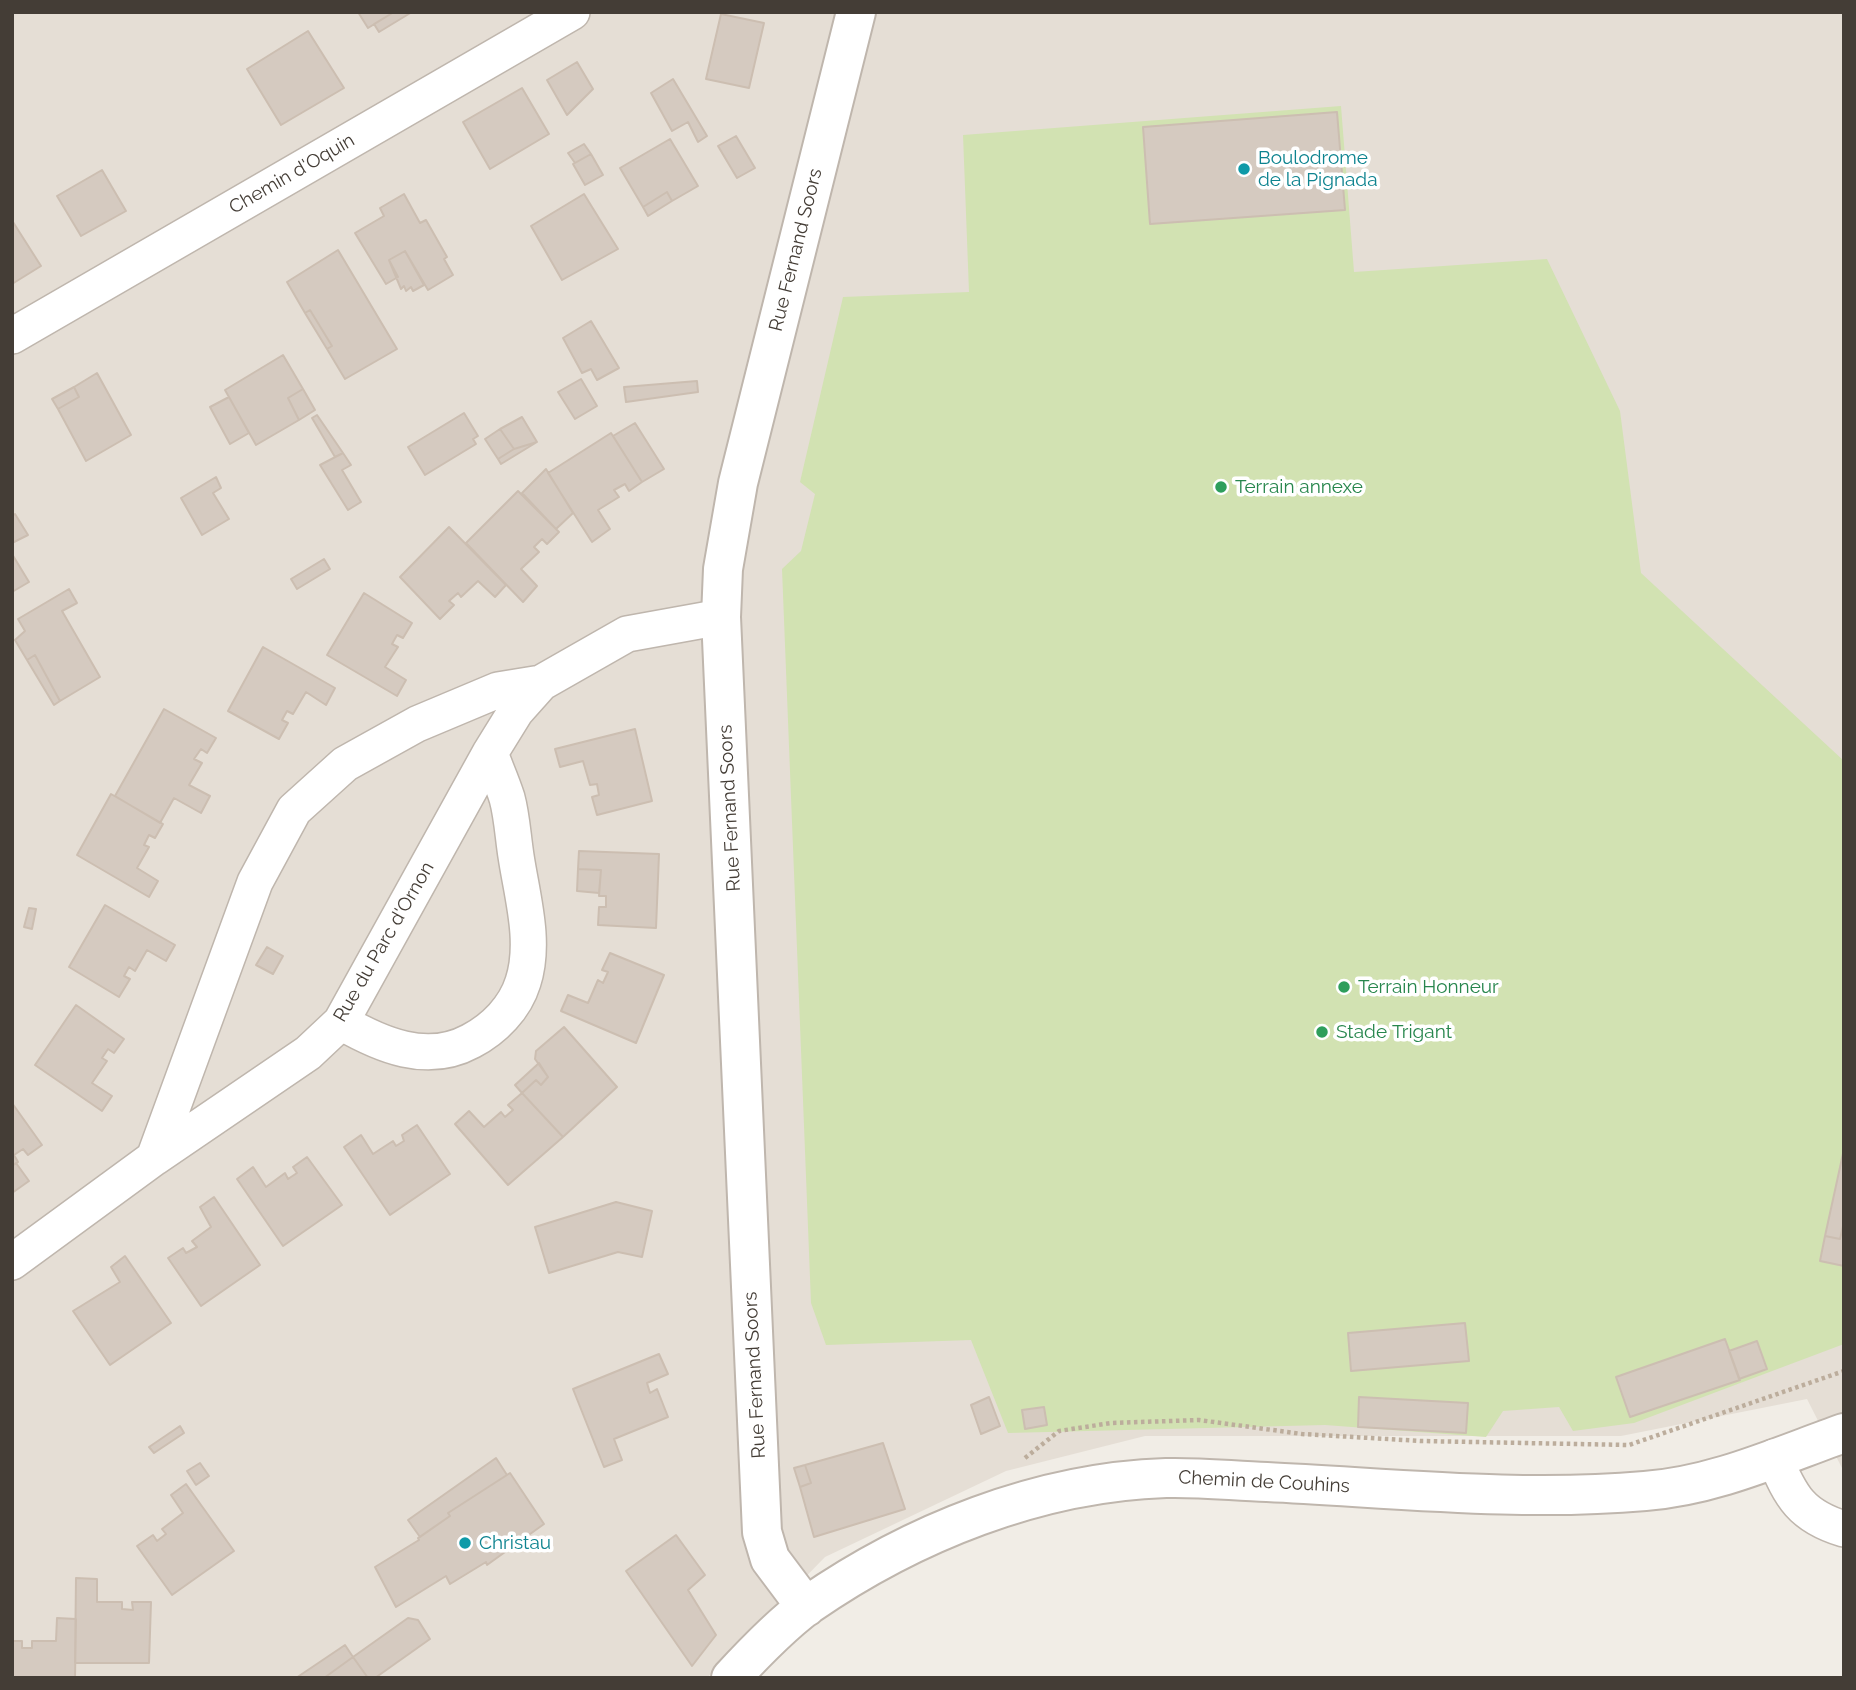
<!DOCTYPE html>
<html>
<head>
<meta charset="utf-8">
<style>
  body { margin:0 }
  #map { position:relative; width:1856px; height:1690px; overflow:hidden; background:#f1ede6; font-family:Raleway,sans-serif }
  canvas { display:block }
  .frame { position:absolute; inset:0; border:14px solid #443d36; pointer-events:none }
</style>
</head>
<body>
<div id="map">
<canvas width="1856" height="1690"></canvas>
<div class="frame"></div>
</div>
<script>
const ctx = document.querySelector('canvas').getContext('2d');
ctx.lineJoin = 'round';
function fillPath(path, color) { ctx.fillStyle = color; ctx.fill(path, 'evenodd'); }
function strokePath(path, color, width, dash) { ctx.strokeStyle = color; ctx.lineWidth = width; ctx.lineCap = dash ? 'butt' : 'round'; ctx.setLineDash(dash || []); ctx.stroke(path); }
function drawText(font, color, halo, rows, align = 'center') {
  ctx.font = font + ' Raleway,sans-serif'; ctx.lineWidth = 7; ctx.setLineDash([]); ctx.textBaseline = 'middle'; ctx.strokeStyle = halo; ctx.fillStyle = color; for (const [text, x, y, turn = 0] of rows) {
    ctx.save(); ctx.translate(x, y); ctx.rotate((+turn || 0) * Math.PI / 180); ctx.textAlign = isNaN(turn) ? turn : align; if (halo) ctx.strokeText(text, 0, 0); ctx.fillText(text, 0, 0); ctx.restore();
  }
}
const residential = new Path2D(`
  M12 12H1844V1472L1807 1399 1621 1436H1145L1006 1471 825 1557 707 1678H12Z`);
const green = new Path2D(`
  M1341 106 1354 272 1547 259 1620 411 1641 573 1844 761V1344L1634 1423 1573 1431 1559 1407 1503 1411 1486 1437 1325 1425 1008 1433 971 1340 826 1345 811 1303 782 569 801 551 815 494 800 482 843 297 969 292 963 135Z`);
const building = new Path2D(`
  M358 12H394L368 28Z
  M394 12H412L379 32 374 24Z
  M721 14 764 23 749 88 706 79Z
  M308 31 344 88 281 125 247 69Z
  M577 62 593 89 567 115 547 80Z
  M673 79 707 136 698 142 688 122 672 131 651 93Z
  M522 88 549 134 490 169 463 122Z
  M1337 112 1345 210 1150 224 1143 127Z
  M736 136 755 168 737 178 718 146Z
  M670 139 698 186 672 201 667 192 643 207 620 168Z
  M584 144 591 154 575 163 568 153Z
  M591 154 603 175 585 185 573 164Z
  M102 170 126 211 81 236 57 196Z
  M667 192 672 201 648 216 643 207Z
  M404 194 420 223 426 220 447 257 444 259 453 275 428 290 405 251 389 260 398 277 386 284 355 233 384 216 380 208Z
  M584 194 618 249 562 280 531 226Z
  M13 222 41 266 12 284V223Z
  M338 250 397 349 345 379 327 349 332 346 310 310 305 313 287 282Z
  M405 251 424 285 413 291 411 287 406 291 404 286 401 289 389 260Z
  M310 310 332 346 327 349 305 313Z
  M591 321 619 368 597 380 591 369 582 373 563 338Z
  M283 355 303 389 288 398 299 420 256 445 225 390Z
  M97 373 131 435 86 461 58 409 79 397 74 387Z
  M581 379 597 406 575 419 558 392Z
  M697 381 698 392 626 402 624 387Z
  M74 387 79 397 58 409 52 399Z
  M303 389 315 410 299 420 288 398Z
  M229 397 249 433 230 444 210 407Z
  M464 413 478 436 473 439 476 444 425 475 408 447Z
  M317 415 343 453 335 457 312 418Z
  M522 417 537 442 514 449 500 429Z
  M635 423 664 469 642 482 613 436Z
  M500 429 514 449 498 459 485 439Z
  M611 433 642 482 629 491 625 484 614 490 619 497 598 510 610 529 592 542 548 473Z
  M537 442 501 464 498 459 514 449Z
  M343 453 351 465 342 470 361 502 348 510 320 465Z
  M546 469 573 513 556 529 522 493Z
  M216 477 221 488 213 493 229 519 202 535 181 498Z
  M518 491 559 532 547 544 542 539 534 547 539 552 521 569 537 586 523 602 466 543Z
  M15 514 28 535 12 543V516Z
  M449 527 506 585 495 597 478 581 461 597 458 593 449 601 454 605 440 619 400 577Z
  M12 554 29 582 12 592Z
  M324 559 330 569 297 589 291 579Z
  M69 589 77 603 62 611 100 677 60 701 35 655 27 660 15 640 25 631 18 619Z
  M364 593 412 623 403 638 397 635 392 644 398 647 385 667 406 680 397 696 327 655Z
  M263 647 335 688 326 705 306 692 293 714 287 711 282 720 288 723 279 739 228 711Z
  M35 655 60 701 54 705 27 660Z
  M164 709 216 738 207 753 201 749 194 759 202 763 189 785 210 796 201 813 174 798 160 823 115 796Z
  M635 729 652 801 597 815 592 797 599 795 597 784 590 785 583 761 560 767 555 749Z
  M111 794 163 824 155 838 149 835 144 845 149 847 137 868 158 881 149 897 77 855Z
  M579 851 659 854 656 928 598 925 599 907H606V896H599L601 870 578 869Z
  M578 869 601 870 599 893 577 891Z
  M105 905 175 945 166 961 147 950 135 971 129 967 124 976 130 979 119 997 69 967Z
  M29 908 36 909 32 929 24 927Z
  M267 947 283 956 273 974 256 965Z
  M610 953 664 975 636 1043 561 1011 568 995 588 1003 598 980 603 983 608 972 602 970Z
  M76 1005 124 1039 114 1053 108 1049 102 1058 107 1061 92 1083 112 1096 102 1111 35 1065Z
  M564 1027 617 1087 563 1137 522 1093 536 1080 541 1085 548 1077 535 1059 536 1051Z
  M539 1063 548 1077 541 1085 536 1080 522 1093 515 1085Z
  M522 1093 563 1137 508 1185 455 1124 469 1111 484 1127 501 1112 505 1117 513 1110 508 1105Z
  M12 1103 42 1145 28 1155 23 1149 14 1155 18 1162 12 1166Z
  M417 1125 450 1174 390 1215 344 1147 361 1135 373 1154 393 1141 396 1146 404 1141 402 1135Z
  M1844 1149V1222L1840 1239 1825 1236Z
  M307 1157 342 1205 283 1246 237 1179 253 1167 266 1187 285 1173 288 1179 297 1173 293 1167Z
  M16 1163 29 1181 12 1193V1166Z
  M214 1197 260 1265 201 1306 168 1258 183 1248 186 1253 197 1247 192 1241 211 1227 200 1207Z
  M616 1202 652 1211 642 1257 618 1252 549 1273 535 1227Z
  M1844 1222V1266L1820 1261 1825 1236 1840 1239Z
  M125 1256 171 1323 110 1365 73 1311 120 1282 111 1267Z
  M1465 1323 1469 1361 1351 1371 1348 1333Z
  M1725 1339 1740 1380 1630 1417 1616 1377Z
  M1757 1341 1767 1369 1739 1379 1729 1351Z
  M659 1354 668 1374 647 1383 650 1393 657 1389 668 1417 614 1439 622 1460 604 1467 573 1389Z
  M989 1397 1000 1426 981 1434 971 1405Z
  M1359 1397 1468 1403 1466 1433 1358 1427Z
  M1044 1407 1047 1425 1025 1429 1022 1410Z
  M180 1426 184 1433 154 1453 149 1447Z
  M883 1443 905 1509 814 1537 800 1487 811 1483 805 1465Z
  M496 1458 507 1475 448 1513 450 1516 420 1537 408 1520Z
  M200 1463 209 1476 196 1485 187 1471Z
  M805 1465 811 1483 800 1487 794 1468Z
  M510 1473 544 1524 487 1565 486 1562 450 1584 446 1576 396 1607 375 1567 419 1540 418 1538 450 1516 448 1513Z
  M186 1484 234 1551 172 1595 137 1546 153 1535 157 1541 166 1534 162 1529 183 1513 171 1495Z
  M676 1535 705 1575 688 1590 716 1635 692 1666 626 1571Z
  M76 1578 97 1579V1602H122V1609L133 1610 132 1602H151L149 1663H75Z
  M57 1618 76 1619 75 1678H12V1641H22V1648H32V1641H56Z
  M408 1618 418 1620 430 1639 375 1678H368L353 1657Z
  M345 1645 353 1657 324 1678H296Z
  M353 1657 368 1678H324Z`);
const path = new Path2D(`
  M1025 1458 1059 1431 1111 1423 1199 1420 1302 1434 1421 1441 1629 1445 1844 1371`);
const minor = new Path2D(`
  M12 336 572 12
  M341 1022C381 1045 427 1065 471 1041 494 1029 515 1008 523 982 536 942 522 896 516 856 513 837 512 816 507 798 502 782 495 767 490 753
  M154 1158 255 882 294 810 345 764 417 724 498 690 541 683
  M12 1262 154 1158 308 1053 341 1022 490 753 516 711 541 683 627 634 721 617
  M1774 1457C1791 1497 1801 1516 1844 1529`);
const tertiary = new Path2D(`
  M806 1607 770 1559 762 1532 721 617 723 569 738 483 856 12
  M731 1678C754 1653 781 1625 808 1605 912 1533 1039 1482 1166 1478 1200 1477 1234 1481 1267 1482 1392 1488 1520 1502 1645 1491 1714 1486 1779 1456 1844 1433`);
const markers = [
  [1244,169,7,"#0f9aa8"],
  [1221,487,7,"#2e9e5b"],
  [1344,987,7,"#2e9e5b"],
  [1322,1032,7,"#2e9e5b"],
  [465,1543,7,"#0f9aa8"]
];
const cultureNames = [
  ["Boulodrome",1258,158],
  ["de la Pignada",1258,180],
  ["Christau",479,1543]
];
const streetNames = [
  ["Chemin d'Oquin",292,174,-30],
  ["Rue Fernand Soors",796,250,-76],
  ["Rue Fernand Soors",730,808,-93],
  ["Rue du Parc d'Ornon",384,942,-60],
  ["Rue Fernand Soors",755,1375,-93],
  ["Chemin de Couhins",1264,1482,3]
];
const leisureNames = [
  ["Terrain annexe",1235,487],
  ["Terrain Honneur",1358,987],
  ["Stade Trigant",1336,1032]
];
fillPath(residential, '#e5ded5');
fillPath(green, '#d2e2b2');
fillPath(building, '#d5cac0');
strokePath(building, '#ccbeb1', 2);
strokePath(minor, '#bfb6ad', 38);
strokePath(tertiary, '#bfb6ad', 42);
strokePath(path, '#bcad9c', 4.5, [3.5, 3.5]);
strokePath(minor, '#fff', 35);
strokePath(tertiary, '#fff', 38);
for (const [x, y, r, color] of markers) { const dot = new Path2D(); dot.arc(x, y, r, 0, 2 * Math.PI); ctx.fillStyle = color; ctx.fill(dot); strokePath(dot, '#fff', 2.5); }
drawText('19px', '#0d838f', '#fff', cultureNames, 'left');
drawText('19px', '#443d36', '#fff', streetNames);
drawText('19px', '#27864d', '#fff', leisureNames, 'left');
</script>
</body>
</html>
